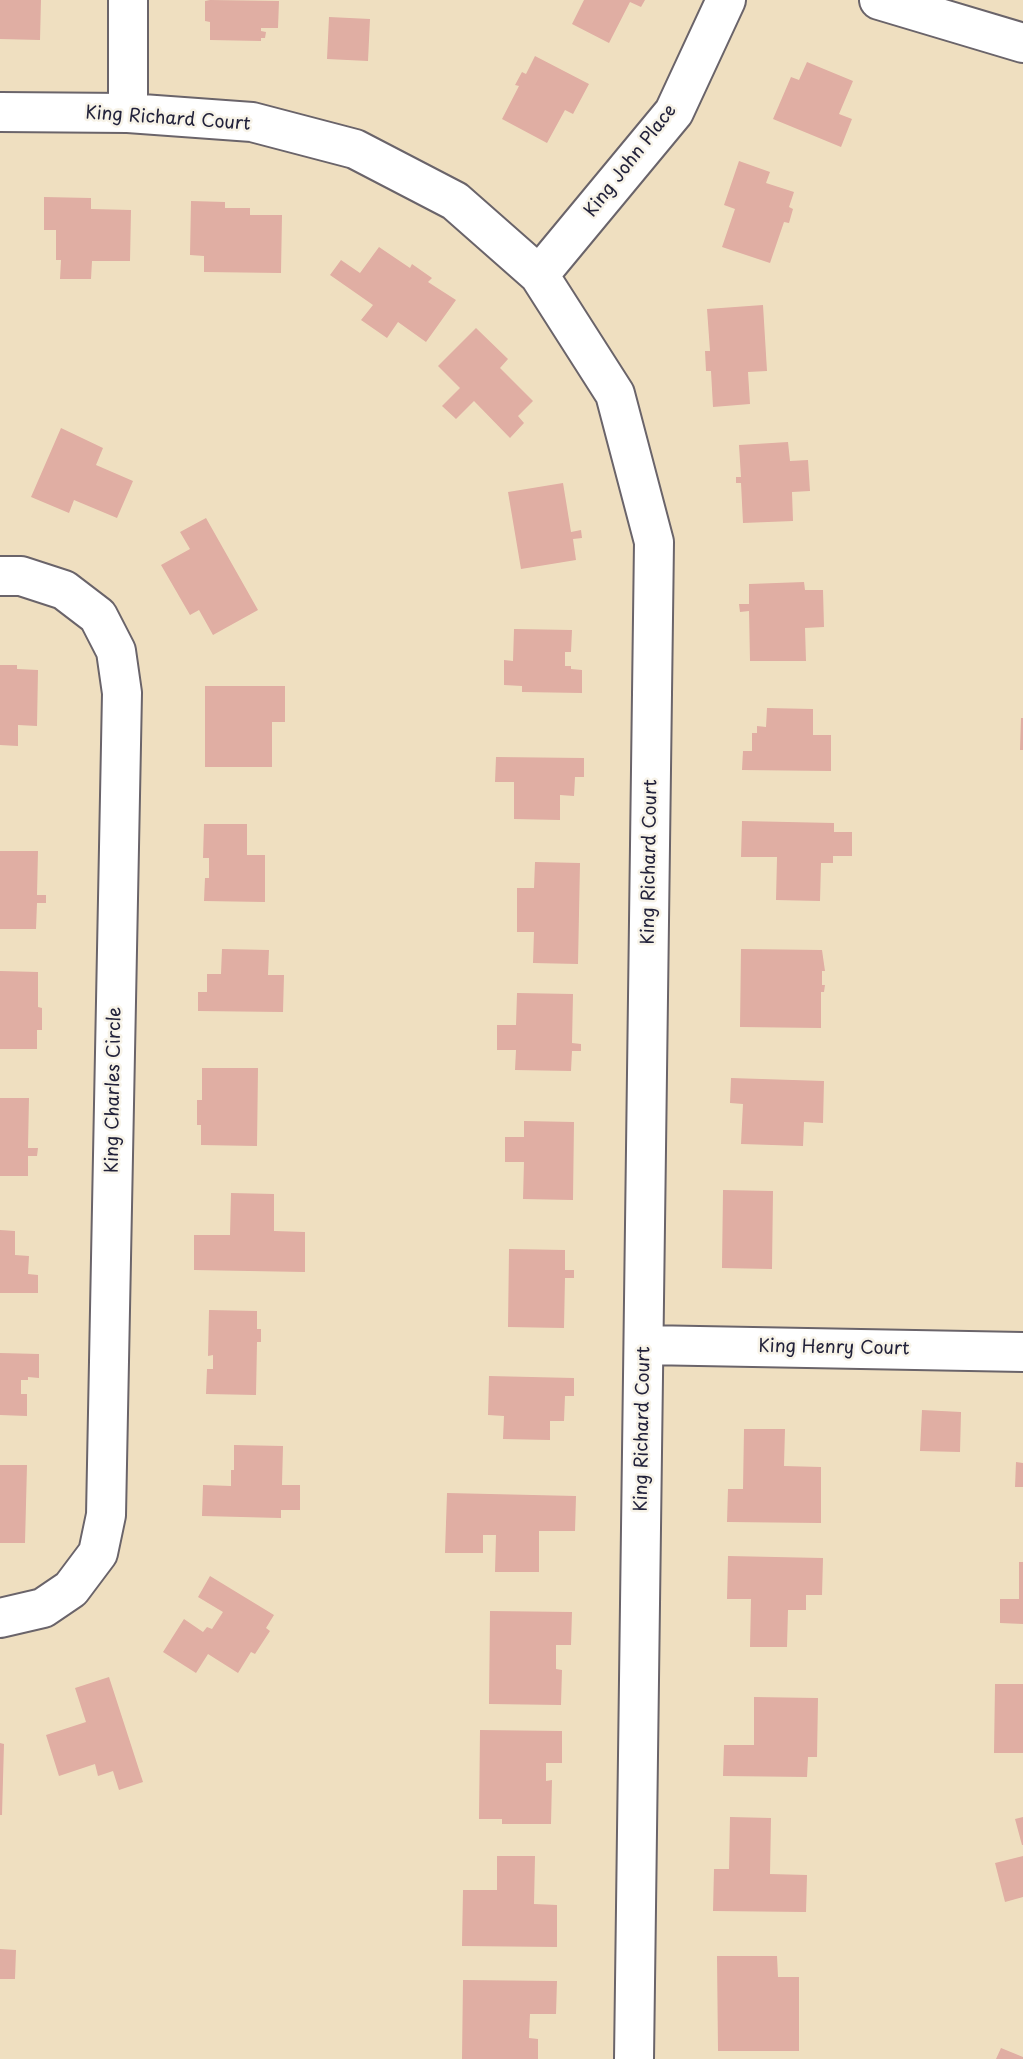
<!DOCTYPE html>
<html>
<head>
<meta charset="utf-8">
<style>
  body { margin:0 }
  canvas { display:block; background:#efdfc0 }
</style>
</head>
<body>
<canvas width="1023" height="2059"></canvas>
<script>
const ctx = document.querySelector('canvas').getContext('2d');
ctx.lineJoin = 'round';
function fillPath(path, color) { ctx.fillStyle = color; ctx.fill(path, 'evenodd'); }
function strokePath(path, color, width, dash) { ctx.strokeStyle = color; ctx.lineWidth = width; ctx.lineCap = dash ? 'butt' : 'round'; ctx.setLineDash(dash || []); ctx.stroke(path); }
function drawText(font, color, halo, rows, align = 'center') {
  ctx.font = font + ' "Playpen Sans",sans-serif'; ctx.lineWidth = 5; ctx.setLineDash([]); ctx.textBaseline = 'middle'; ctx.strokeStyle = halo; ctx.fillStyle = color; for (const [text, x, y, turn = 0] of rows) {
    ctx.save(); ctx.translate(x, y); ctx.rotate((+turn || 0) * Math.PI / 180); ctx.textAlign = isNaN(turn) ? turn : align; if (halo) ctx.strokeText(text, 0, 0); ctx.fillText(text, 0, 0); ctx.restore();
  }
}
const building = new Path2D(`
  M0 0H41L40 40 0 39Z
  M210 0 279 1 278 28H261V31L266 32 265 38H261V41L210 40V22L205 21V1Z
  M584 0H645L641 7 630 2 609 43 572 24Z
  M329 17 370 19 368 61 327 59Z
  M535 56 589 84 573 114 565 110 547 143 502 119 519 86 515 85 522 72 526 74Z
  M807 62 853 81 839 114 852 119 841 147 773 119 791 77 799 80Z
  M739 161 770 172 766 183 794 192 789 207 793 209 789 223 784 222 770 263 722 247 735 209 724 205Z
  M44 197 91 198V209L131 210 130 261H92L91 279H60L61 260H56V230H44Z
  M191 201 225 202V208H250V215H282L281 273 204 272V256L190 255Z
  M379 247 410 268 412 264 432 278 428 282 456 300 426 342 398 322 387 338 361 320 373 305 330 275 341 260 360 273Z
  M763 305 767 371 748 372 750 404 713 407 711 371H706L705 351H710L707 309Z
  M476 328 508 359 500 368 533 401 518 416 524 423 510 438 474 401 456 419 442 406 460 388 438 366Z
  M61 428 103 448 96 465 133 481 117 518 74 500 69 513 31 497Z
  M788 442 790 461 808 460 810 491 792 492 793 521 743 523 741 483H736V477H741L739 445Z
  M563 483 571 532 581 530 582 538 573 539 576 560 521 569 508 492Z
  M206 518 258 610 213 635 199 610 190 615 161 565 190 549 180 532Z
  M804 582 805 590H823L824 627 805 628 806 661H750L749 611 740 612 739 604H749V584Z
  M514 629 572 630 571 652H565V666H571V669L582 670V693L522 692V686L504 685V660L513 661Z
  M0 665H17V669L38 670 37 726 18 725V746L0 745Z
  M205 686H285V722H272V767H205Z
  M767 708 813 709V735H831V771L742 770 743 751H752V733H757V726L766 727Z
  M1021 718H1023V750H1020Z
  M496 757 584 758V777H575L574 796 560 795V820L514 819V782H495Z
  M742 821 834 823V832H852V856H833V863H821L820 901 776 900 777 857H741Z
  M204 824H247V855H265V902L204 901 205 878H209V858H203Z
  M0 851H38L37 895H46V903H37L36 929H0Z
  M535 862 580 863 578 964 533 963 534 932H517V888H534Z
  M222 949 269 950 268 975H284L283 1012 198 1011V992H207V974H221Z
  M741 949 822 950 825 971H822V985H825L824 992H821V1028L740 1027Z
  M0 971 38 972V1007L42 1008V1030H37V1049H0Z
  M517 993 573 994 572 1043 581 1044V1051H572L571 1071 515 1070 516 1050H497V1025H516Z
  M202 1068H258L257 1146 201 1145V1125H197V1100H202Z
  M731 1078 824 1081 823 1123 804 1122 803 1146 741 1144 743 1104 730 1103Z
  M0 1098H29L28 1148H38L37 1156H28V1176H0Z
  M524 1121 574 1122 573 1200 523 1199 524 1162H505V1137H524Z
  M723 1190 773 1191 772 1269 722 1268Z
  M231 1193 274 1194V1231L305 1232V1272L194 1270V1235H230Z
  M0 1230 15 1231V1255L29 1256 28 1274 38 1275V1293H0Z
  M509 1249 565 1250V1270H574V1278H565L564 1328 508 1327Z
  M209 1310 257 1311V1329H261V1342H257L256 1395 206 1394 207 1369H213V1355L208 1356Z
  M0 1353 39 1354V1378L28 1377V1380H21V1394H27V1416L0 1415Z
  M489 1376 574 1378V1396H565L564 1421H550V1440L503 1439 504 1416 488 1415Z
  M922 1410 961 1412 960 1452 920 1451Z
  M744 1429H785L784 1466 821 1467V1523L727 1522 728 1489H743Z
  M234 1445 283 1446 282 1485H300V1510H281V1518L202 1516 203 1485 231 1486V1470H234Z
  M1016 1462 1023 1463V1487H1015Z
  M0 1465H27L25 1543H0Z
  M447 1493 576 1496 575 1531H539V1572H495L496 1535H483V1553H445Z
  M728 1556 823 1558 822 1595H806V1610H788L787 1647H750L751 1599H727Z
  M1019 1562H1023V1624L1000 1623V1599H1019Z
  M210 1576 274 1615 266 1628 270 1631 255 1654 251 1652 238 1673 208 1654 196 1673 163 1652 184 1619 203 1632 207 1627 212 1629 223 1612 198 1597Z
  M490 1611 572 1612 571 1645H556V1669L562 1670 561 1705 489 1704Z
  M109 1677 143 1782 119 1790 113 1771 98 1776 95 1764 59 1776 46 1735 86 1722 75 1688Z
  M995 1684H1023V1753H994Z
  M754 1697 818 1698 817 1757H808L807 1777 723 1776 724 1745H754Z
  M480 1730 562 1731V1763H546V1781L552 1780 551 1824H502V1819H479Z
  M0 1743 4 1744 2 1815H0Z
  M730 1817 771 1818 770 1874 807 1875 806 1912 713 1911 714 1869H729Z
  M1023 1817V1845H1022L1015 1819Z
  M497 1856H535L534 1904 557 1905V1947L462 1946 463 1890H497Z
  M1023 1856V1897L1005 1902 995 1863Z
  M0 1949 16 1950 15 1979H0Z
  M717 1956H777L778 1977H799V2051H718Z
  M463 1980 557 1981 556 2014H530L529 2038 538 2039V2059H462Z
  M1001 2048 1023 2057V2059H996Z`);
const street = new Path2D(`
  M879 0 1023 43
  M0 112 128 113 252 122 355 149 455 201 539 275 615 394 654 542 634 2059
  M128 113V0
  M539 275 674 112 726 0
  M0 576H21L64 590 98 616 116 651 122 693 106 1515 98 1553 71 1589 43 1608 0 1618
  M645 1345 1023 1352`);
const streetNames = [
  ["King Richard Court",168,119,4],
  ["King John Place",631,161,-52],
  ["King Richard Court",650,862,-89],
  ["King Charles Circle",114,1090,-89],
  ["King Henry Court",834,1348,1],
  ["King Richard Court",643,1429,-89]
];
fillPath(building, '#e0aea3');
strokePath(street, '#6a646a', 42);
strokePath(street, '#fff', 38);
drawText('18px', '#22223b', '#f7f3e8', streetNames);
</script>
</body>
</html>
